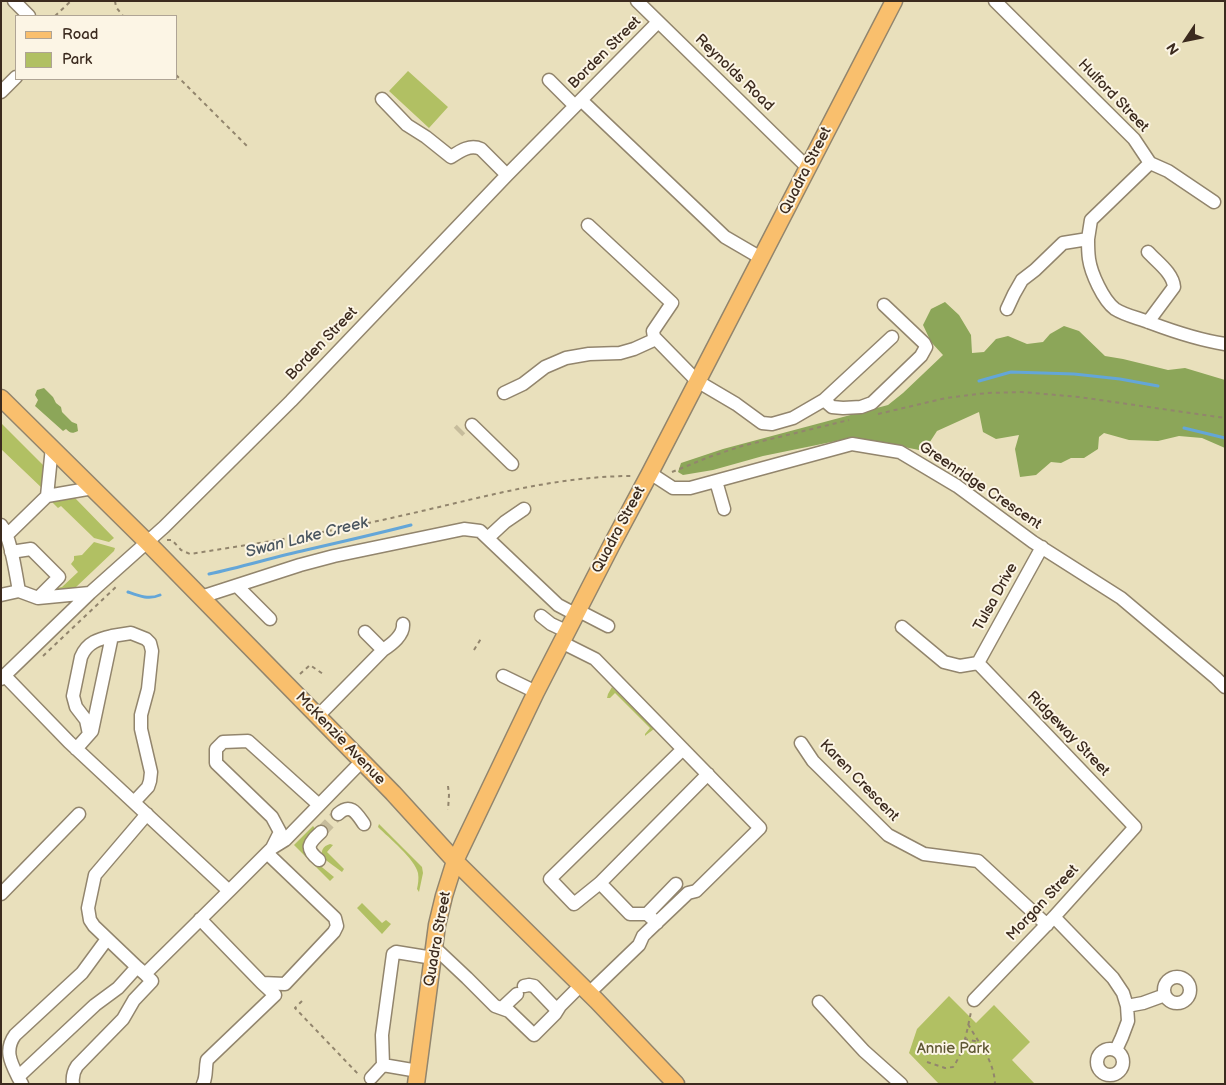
<!DOCTYPE html>
<html>
<head>
<meta charset="utf-8">
<style>
  body { margin:0 }
  #map { position:relative; width:1226px; height:1085px; overflow:hidden; background:#e9e0bc; font-family:"Balsamiq Sans",sans-serif }
  canvas { display:block }
  .frame { position:absolute; inset:0; border:2px solid #3b2a1e; pointer-events:none }
  .legend { position:absolute; left:15px; top:15px; width:162px; height:65px; box-sizing:border-box; background:#fcf5e5; border:1px solid #afa495; margin:0; padding:6px 9px; list-style:none; font-size:15px; color:#3b2a1e }
  .legend li { display:flex; align-items:center; gap:10px; height:25px }
  .legend b { width:25px; border:1px solid #afa495 }
  .north { position:absolute; left:1161px; top:15px; width:50px; height:50px; -webkit-text-stroke:4px #fcf5e5; paint-order:stroke; rotate:236deg; font-size:14px; font-weight:700; line-height:20px; text-align:center; color:#3b2a1e }
  .north::after { content:''; display:block; margin:auto; width:18px; height:22px; background:#3b2a1e; clip-path:polygon(50% 0,100% 100%,50% 72%,0 100%) }
</style>
</head>
<body>
<div id="map">
<canvas width="1226" height="1085"></canvas>
<div class="frame"></div>
<ul class="legend">
<li><b style="height:6px;background:#f9bf6d"></b>Road</li>
<li><b style="height:14px;background:#b1c063"></b>Park</li>
</ul>
<div class="north">N</div>
</div>
<script>
const ctx = document.querySelector('canvas').getContext('2d');
ctx.lineJoin = 'round';
function fillPath(path, color) { ctx.fillStyle = color; ctx.fill(path, 'evenodd'); }
function strokePath(path, color, width, dash) { ctx.strokeStyle = color; ctx.lineWidth = width; ctx.lineCap = dash ? 'butt' : 'round'; ctx.setLineDash(dash || []); ctx.stroke(path); }
function drawText(font, color, halo, rows, align = 'center') {
  ctx.font = font + ' "Balsamiq Sans",sans-serif'; ctx.lineWidth = 4; ctx.setLineDash([]); ctx.textBaseline = 'middle'; ctx.strokeStyle = halo; ctx.fillStyle = color; for (const [text, x, y, turn = 0] of rows) {
    ctx.save(); ctx.translate(x, y); ctx.rotate((+turn || 0) * Math.PI / 180); ctx.textAlign = isNaN(turn) ? turn : align; if (halo) ctx.strokeText(text, 0, 0); ctx.fillText(text, 0, 0); ctx.restore();
  }
}
const green = new Path2D(`
  M408 71 448 107 429 128 389 91Z
  M1 423 44 466V490L1 449Z
  M70 498H75L114 538 109 542 94 538 61 506 58 508 52 502Z
  M94 542 115 548 114 551 75 588 51 593 53 589 62 587 78 572 71 564 74 560V556L82 555Z
  M612 687 654 729 646 735 645 736V734L650 728 615 693 610 698H607L608 694Z
  M379 824 422 867 423 873 419 892 417 889C418 884 419 879 418 873 415 859 389 838 378 827Z
  M313 826 317 831 312 859 334 877 330 881 294 845Z
  M330 844 333 845 327 852 344 869 342 872 323 858C320 851 323 846 330 844Z
  M362 903 382 923 386 920 391 924 382 934 357 908Z
  M949 996 976 1023 994 1005 1030 1042 1012 1060 1035 1084H939L909 1053 917 1029Z`);
const forest = new Path2D(`
  M945 302 959 315 971 335 972 353 984 352 996 339 1008 336 1027 344 1043 342 1050 334 1064 326 1079 331 1105 356 1123 359 1168 370 1185 368 1225 380V448L1202 438 1179 436 1158 441 1129 440 1104 433 1099 437 1098 449 1084 458H1071L1061 463 1051 462 1036 475 1020 477 1015 449 1019 435 996 439 983 432 979 412 937 431 924 451 904 447 868 442 851 438 763 456 713 470 683 475 678 472 681 463 723 449 888 405 903 393 943 355 931 342 923 325 931 309Z
  M44 388 53 397 56 403 61 407 62 412 72 422 77 424 78 431C72 434 70 433 66 429L63 431 35 406 38 400 35 395 37 390Z`);
const stream = new Path2D(`
  M979 381 1011 372 1074 374 1120 379 1158 386
  M1184 428 1225 438
  M209 574C242 567 274 557 306 550 341 542 376 534 411 525
  M128 592C139 596 149 600 160 595`);
const minorTunnel = new Path2D(`
  M458 432 461 429
  M321 832 338 814`);
const path = new Path2D(`
  M115 1 116 7 123 16
  M55 16 71 1
  M176 75 249 148
  M878 414 946 398 987 393 1022 392 1079 397 1225 418
  M672 472 709 457 742 446 849 420
  M167 540H172L181 550 190 554C260 543 331 532 400 516 477 499 553 476 632 476
  M474 650 482 637
  M43 656 118 585
  M300 674 310 665 323 674
  M448 786 449 795 448 810
  M302 1001 295 1008 359 1075
  M968 1024C979 1044 994 1060 995 1084
  M964 1039 979 1042
  M927 1062 945 1068 953 1067C964 1052 967 1030 971 1012`);
const minor = new Path2D(`
  M14 1 29 16
  M637 1 808 168
  M995 1 1134 139 1150 163 1168 171 1214 202
  M549 80 575 106
  M1 92 16 77
  M382 99 407 125 426 137 451 157C460 151 470 144 481 149L507 175
  M581 100 725 237 761 258
  M588 225 672 303 653 331 654 337 656 339 697 381 736 404 762 423 772 424 793 418 824 400 892 337
  M1088 239C1088 246 1088 252 1089 259 1091 273 1103 300 1115 309 1126 316 1139 318 1151 323 1175 332 1199 340 1225 344
  M1148 252C1157 262 1173 273 1174 287L1148 322
  M1007 309 1014 294 1022 280 1035 270 1063 243 1088 239 1091 220 1150 163
  M504 393 523 384 545 367 566 358 589 354 620 353 634 349 656 339
  M824 400 832 407 843 408 861 407 872 403 921 356 926 347 924 343 884 305
  M472 425 512 464
  M650 473 673 488H690L852 444 900 452 957 486 1033 542 1121 598 1216 678 1225 687
  M716 481 724 509
  M47 496 52 447
  M1 525C11 536 16 576 19 591
  M7 535 47 496 93 488
  M491 535 505 522 524 509
  M11 552 31 549 59 577 38 598
  M237 586 270 619
  M1 595 19 591 38 598 90 593
  M201 597 300 565 334 556 464 529 480 531 558 605 575 614
  M577 610 608 626
  M541 616 551 624 566 631
  M902 627 944 662 960 666 978 663
  M365 632 383 650
  M561 642 595 659 760 828 696 891 688 893 647 932 643 936 639 945 589 993
  M978 663 1042 547
  M5 676 69 742 229 891 272 848 285 840 362 761
  M503 676 536 692
  M1 679 90 593 164 527 291 401 507 175 658 22
  M318 716 383 650C392 644 404 635 403 624
  M89 734 86 720 76 707 73 696 81 657C87 642 99 639 112 636
  M801 743 813 761 888 835 924 854 978 861 1047 925
  M76 749 92 731 112 636 131 633 146 639 150 643 152 651 148 689 141 715V729L151 772 150 781 148 787 134 802
  M683 749 550 879 574 904 600 883 708 774
  M338 814C351 802 357 814 364 824
  M272 848 280 832 272 817 216 763V749L223 742 248 741 319 805
  M319 860C304 848 309 843 321 832
  M600 883 630 914H647L657 923
  M1 894 79 814
  M647 914 676 884
  M1054 917 1113 978 1123 993 1127 1006 1128 1021 1122 1037 1116 1050
  M200 919 262 983 285 984 334 932 337 926 335 918 267 853
  M434 947 467 978 495 1006 509 1011 534 1035 555 1014 560 1006 581 985
  M137 967 94 926 90 920 88 908 95 875 147 814
  M1164 990a13 13 0 1 1 26 0a13 13 0 1 1-26 0Z
  M524 986 529 985 534 986 557 1010
  M974 1000 1054 917 1135 827 978 663
  M819 1002 864 1051 901 1084
  M1127 1006 1143 1003 1165 995
  M502 1008 517 994
  M1097 1062a13 13 0 1 1 26 0a13 13 0 1 1-26 0Z
  M383 1065 418 1071
  M18 1077C11 1063 4 1050 15 1035L82 973 107 939
  M371 1078 383 1065 382 1035 393 954 396 952 433 958
  M22 1084 18 1077 95 1005 118 988 137 967 145 974 229 891
  M73 1084C72 1077 73 1072 77 1066L123 1019 134 1000 152 981 145 974
  M203 1084C207 1076 205 1069 207 1060L275 995 262 983`);
const major = new Path2D(`
  M1 398 147 542 393 793 455 861 597 1001 676 1084
  M416 1084 437 925 444 896 455 861 536 692 611 546 650 473 894 1`);
const streetNames = [
  ["Borden Street",605,53,-45],
  ["Reynolds Road",734,73,44],
  ["Hulford Street",1113,96,46],
  ["Quadra Street",806,171,-63],
  ["Borden Street",322,344,-46],
  ["Greenridge Crescent",980,486,34],
  ["Quadra Street",619,530,-62],
  ["Tulsa Drive",996,597,-61],
  ["Ridgeway Street",1068,734,46],
  ["McKenzie Avenue",340,739,46],
  ["Karen Crescent",859,781,46],
  ["Morgan Street",1043,903,-47],
  ["Quadra Street",438,939,-80]
];
const parkNames = [
  ["Annie Park",953,1049]
];
const waterNames = [
  ["Swan Lake Creek",307,538,-14]
];
fillPath(green, '#b1c063');
fillPath(forest, '#8ca659');
strokePath(stream, '#64a6d8', 3);
strokePath(minorTunnel, '#c6bc9c', 12, [12, 6]);
strokePath(minor, '#92856d', 15);
strokePath(major, '#92856d', 19);
strokePath(path, '#92856d', 2, [4, 4]);
strokePath(minor, '#fff', 12);
strokePath(major, '#f9bf6d', 16);
drawText('15px', '#3b2a1e', '#fcf5e5', streetNames);
drawText('15px', '#5e5733', '#fcf5e5', parkNames);
drawText('italic 16px', '#49555f', '#fcf5e5', waterNames);
</script>
</body>
</html>
